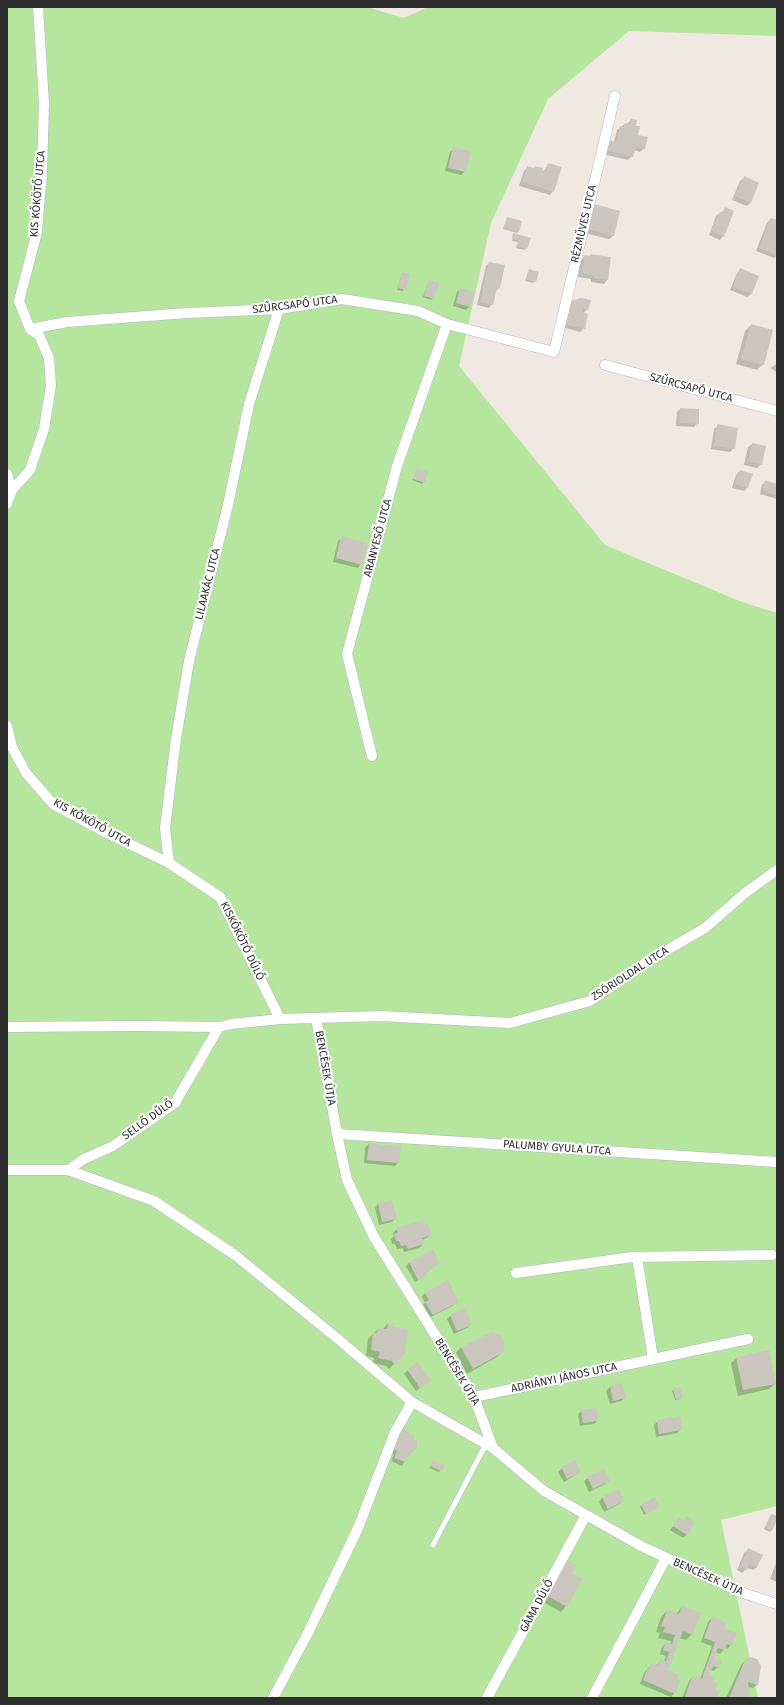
<!DOCTYPE html>
<html>
<head>
<meta charset="utf-8">
<style>
  body { margin:0 }
  #map { position:relative; width:784px; height:1705px; overflow:hidden; background:#efe9e1; font-family:"Fira Sans",sans-serif }
  canvas { display:block }
  .frame { position:absolute; inset:0; border:8px solid #2e2e2e; pointer-events:none }
</style>
</head>
<body>
<div id="map">
<canvas width="784" height="1705"></canvas>
<div class="frame"></div>
</div>
<script>
const ctx = document.querySelector('canvas').getContext('2d');
ctx.lineJoin = 'round';
function fillPath(path, color) { ctx.fillStyle = color; ctx.fill(path, 'evenodd'); }
function strokePath(path, color, width, dash) { ctx.strokeStyle = color; ctx.lineWidth = width; ctx.lineCap = dash ? 'butt' : 'round'; ctx.setLineDash(dash || []); ctx.stroke(path); }
function drawText(font, color, halo, rows, align = 'center') {
  ctx.font = font + ' "Fira Sans",sans-serif'; ctx.lineWidth = 4; ctx.setLineDash([]); ctx.textBaseline = 'middle'; ctx.strokeStyle = halo; ctx.fillStyle = color; for (const [text, x, y, turn = 0] of rows) {
    ctx.save(); ctx.translate(x, y); ctx.rotate((+turn || 0) * Math.PI / 180); ctx.textAlign = isNaN(turn) ? turn : align; if (halo) ctx.strokeText(text, 0, 0); ctx.fillText(text, 0, 0); ctx.restore();
  }
}
const green = new Path2D(`
  M7 7H367L404 18 428 7H777V36L629 31 548 99 491 223 459 366 605 545 742 602 777 613V1506L721 1520 758 1698H7Z`);
const shadow = new Path2D(`
  M631 120 637 135 644 148 640 152 634 150 632 156 628 160 603 154 614 142 617 130 625 124H627Z
  M454 148 465 171 461 175 445 171 450 152Z
  M548 164 553 191 550 195 519 186 524 171 528 167 543 172Z
  M744 178 751 202 747 206 732 200 740 181Z
  M591 209 619 212 613 236 609 239 584 233Z
  M726 209 723 236 720 240 709 235 716 216Z
  M507 218 518 231 517 233 503 229Z
  M771 219 777 222V256L774 258 756 251 767 223Z
  M514 235 526 248 525 250 516 248 518 242 512 241Z
  M590 255 610 258 607 280 604 284 591 282V279L578 277 581 260 585 256H589Z
  M489 263 499 288 496 291 492 304 489 308 477 305 486 266Z
  M741 269 758 276 751 294 747 297 730 290 737 273Z
  M529 270 535 281 533 283 525 281Z
  M402 273 409 275 403 291 397 290Z
  M429 281 433 298 431 300 423 297Z
  M461 289 470 306 466 310 453 306 457 292Z
  M572 302 587 309 583 314 584 328 580 332 562 327Z
  M751 325 763 364 757 370 736 364 745 331Z
  M777 364V372L770 368Z
  M680 409 698 423 694 427 676 426 677 412Z
  M718 426 734 448 730 452 711 449 714 429Z
  M752 444 761 464 757 468 744 465 748 447Z
  M418 469 424 482 422 484 412 480Z
  M740 471 748 487 744 491 732 488 736 475Z
  M766 481 777 485V499L760 494 762 485Z
  M342 538 361 564 358 568 333 562 338 541Z
  M369 1144 398 1163 395 1166 364 1163 365 1148Z
  M378 1204 396 1218 392 1222 379 1225 375 1208Z
  M397 1229 431 1234 427 1238 422 1240 423 1244 419 1248 404 1252 403 1248 397 1249 395 1244H392L391 1239 394 1236 393 1233Z
  M410 1262 439 1264 425 1273 426 1275 422 1278 415 1282 406 1266Z
  M425 1293 458 1302 454 1305 429 1318 422 1306 425 1303 422 1297Z
  M450 1316 471 1324 467 1328 454 1334 447 1319Z
  M388 1323 404 1354 389 1369 386 1366 373 1363 374 1358 366 1356 368 1339 378 1329H383Z
  M461 1347 503 1351 497 1357 467 1374 456 1353Z
  M737 1358 775 1384 769 1389 738 1396 731 1363Z
  M408 1370 429 1381 416 1391 404 1374Z
  M622 1384 625 1398 621 1401 610 1404 606 1391 610 1387Z
  M674 1389 682 1397 680 1399 675 1400 672 1391Z
  M582 1411 597 1421 594 1424 580 1426 578 1414Z
  M658 1421 681 1429 677 1433 656 1437 654 1425Z
  M408 1435 414 1450 409 1454 402 1466 391 1461 394 1454 388 1452Z
  M433 1461 443 1466 439 1472 429 1468Z
  M562 1468 580 1472 564 1482 558 1472Z
  M588 1478 608 1480 605 1484 589 1492 584 1481Z
  M618 1491 623 1501 619 1504 604 1512 599 1502 602 1498Z
  M641 1505 657 1507 644 1515 640 1507Z
  M771 1515 777 1517 770 1532 764 1529Z
  M687 1517V1534L683 1538 670 1530 679 1519 683 1521Z
  M748 1550 757 1567 753 1570 747 1568 742 1573 737 1570 744 1553Z
  M777 1560V1582L770 1579Z
  M571 1575 566 1606 561 1612 541 1601Z
  M682 1607 692 1634 686 1640 679 1638 667 1670 674 1693 671 1697 640 1684 644 1673 652 1664 656 1666 661 1660 664 1661 666 1656 660 1654 662 1647 666 1643 670 1644 671 1641 658 1638 660 1633 656 1632 661 1617 667 1611 676 1614Z
  M712 1618 724 1629 731 1645 727 1649 725 1648 720 1654 715 1652 713 1658 718 1667 714 1671 710 1670 708 1676 715 1691 716 1698H682L689 1681 692 1677 700 1680 712 1646 701 1642 708 1622Z
  M745 1661 760 1666 757 1685 753 1688 747 1687 749 1698H726L741 1665Z`);
const building = new Path2D(`
  M631 119 637 120 636 126H640L638 135 648 137 645 149 636 147 633 157 606 150 609 140 616 142 620 126 624 127 625 123 630 124Z
  M453 147 471 151 466 172 448 168Z
  M548 163 562 167 554 192 522 182 527 166 534 168 535 166 543 168 542 170 545 171Z
  M744 176 759 183 751 203 735 196Z
  M594 204 620 211 614 236 587 229Z
  M725 207 734 211 724 237 711 231 720 212 723 213Z
  M507 217 522 221 519 232 504 227Z
  M771 218 777 220V255L759 248Z
  M513 233 531 238 527 249 517 246 519 241 512 239Z
  M590 254 611 257 608 280 594 278V276L581 273 585 255 590 256Z
  M489 262 505 265 500 288H497L493 305 480 302Z
  M740 268 759 276 752 294 733 287Z
  M529 269 539 272 536 282 526 279Z
  M402 272 410 274 406 290 398 288Z
  M429 280 439 283 434 299 424 296Z
  M460 288 475 292 470 307 456 303Z
  M581 298 591 300 588 310 583 308 582 312 588 314 585 329 565 324 571 301Z
  M751 324 773 330 764 365 741 359Z
  M680 408 699 409V424L679 423Z
  M717 424 738 428 735 449 714 446Z
  M752 443 766 446 762 465 748 461Z
  M417 468 428 472 425 483 413 479Z
  M740 470 753 474 748 488 735 484Z
  M765 480 777 484V495L763 491Z
  M341 536 368 543 362 565 336 558Z
  M369 1143 401 1147 399 1163 367 1160Z
  M392 1200 397 1219 382 1222 378 1203Z
  M423 1220 425 1225 428 1224 432 1235 422 1238 424 1244 408 1249 406 1245 401 1246 399 1241H396L394 1234 398 1233 396 1228Z
  M433 1249 440 1264 426 1272 427 1275 418 1280 409 1262Z
  M448 1280 459 1302 433 1315 425 1302 429 1300 425 1293Z
  M465 1308 472 1325 457 1331 450 1315Z
  M388 1322 393 1323 392 1327 408 1329 405 1354 395 1365 392 1361 378 1358 380 1352 371 1350 373 1332 377 1333 378 1328 387 1329Z
  M492 1332 501 1336 504 1342V1352L473 1369 461 1347Z
  M769 1350 776 1384 743 1390 736 1357Z
  M418 1362 431 1381 420 1388 407 1369Z
  M622 1383 626 1398 613 1401 610 1386Z
  M680 1387 683 1398 676 1399 673 1388Z
  M597 1408 598 1421 583 1423 581 1410Z
  M680 1416 682 1430 659 1434 657 1420Z
  M401 1427 410 1432 409 1434 414 1436V1440L417 1442V1447L415 1450 411 1452 406 1462 394 1458 397 1451 391 1448Z
  M433 1460 445 1465 442 1471 430 1466Z
  M575 1460 581 1472 567 1479 561 1467Z
  M604 1469 610 1481 593 1489 587 1477Z
  M619 1489 624 1501 608 1509 602 1497Z
  M654 1497 660 1506 646 1514 641 1505Z
  M771 1514 777 1516V1520L772 1531 765 1527Z
  M687 1516 696 1522 687 1535 673 1526 679 1517 684 1520Z
  M748 1548 763 1555 757 1567 749 1564 747 1570 740 1567Z
  M564 1559 577 1565 572 1574 583 1578 567 1607 546 1595Z
  M682 1606 701 1613 692 1635 683 1631 668 1670 679 1674 677 1679 680 1680 675 1694 643 1680 648 1668 649 1669 652 1663 658 1665 660 1659 666 1661 669 1652 663 1650 666 1642 672 1644 675 1635 663 1632 665 1627 661 1626 667 1610 679 1614Z
  M712 1617 727 1623 725 1629 737 1633 732 1646 727 1644 725 1650 718 1648 714 1658 722 1660 719 1668 713 1666 709 1675 715 1677 713 1682 718 1684 716 1690 719 1691 717 1698H687L685 1697 692 1676 702 1679 715 1642 704 1638Z
  M751 1657 757 1659 761 1666 758 1685 748 1682 750 1698H729L745 1660Z`);
const service = new Path2D(`
  M433 1545 486 1444`);
const minor = new Path2D(`
  M30 329 67 322 187 313 279 309 342 299 418 311 447 324 554 352 615 96
  M605 365 777 411
  M7 474 12 490
  M7 504 12 490 30 470 44 429 51 385 49 358 39 335 30 329 19 301 37 232 42 173 44 103 38 7
  M7 726 12 747 26 773 53 804 107 833 169 863 220 897 280 1019
  M372 756 347 654 397 466 447 324
  M169 863 165 828 176 739 189 661 228 505 249 404 279 309
  M316 1018 337 1134 347 1180 374 1237 474 1397 493 1448 544 1491 641 1546 743 1593 777 1604
  M7 1027 138 1026 219 1027 231 1024 280 1019 381 1016 510 1023 590 1001 645 963 705 928 745 893 777 870
  M337 1134 777 1162
  M7 1170H68L154 1201 235 1255 338 1339 412 1402 493 1448
  M68 1170 84 1159 113 1146 175 1103 219 1027
  M637 1257 653 1359
  M516 1273 633 1257 772 1255
  M474 1397 748 1339
  M273 1698 308 1633 358 1528 395 1432 412 1402
  M487 1698 586 1515
  M592 1698 666 1558`);
const streetNames = [
  ["KIS KŐKÖTŐ UTCA",38,194,-85],
  ["RÉZMŰVES UTCA",584,224,-77],
  ["SZŰRCSAPÓ UTCA",295,305,-7],
  ["SZŰRCSAPÓ UTCA",691,388,15],
  ["ARANYESŐ UTCA",378,538,-75],
  ["LILAAKÁC UTCA",208,584,-76],
  ["KIS KŐKÖTŐ UTCA",92,823,29],
  ["KISKŐKÖTŐ DŰLŐ",242,941,64],
  ["ZSÓRIOLDAL UTCA",630,974,-33],
  ["BENCÉSEK ÚTJA",325,1068,80],
  ["SELLŐ DŰLŐ",148,1120,-36],
  ["PALUMBY GYULA UTCA",557,1148,4],
  ["BENCÉSEK ÚTJA",457,1372,59],
  ["ADRIÁNYI JÁNOS UTCA",564,1378,-12],
  ["BENCÉSEK ÚTJA",708,1577,24],
  ["GÁMA DŰLŐ",537,1606,-62]
];
fillPath(green, '#b6e59e');
fillPath(shadow, '#0003');
fillPath(building, '#cbc7bf');
strokePath(service, '#b4b7c1', 6);
strokePath(minor, '#b4b7c1', 11);
strokePath(service, '#fff', 5);
strokePath(minor, '#fff', 10);
drawText('11px', '#2e2e2e', '#fff', streetNames);
</script>
</body>
</html>
